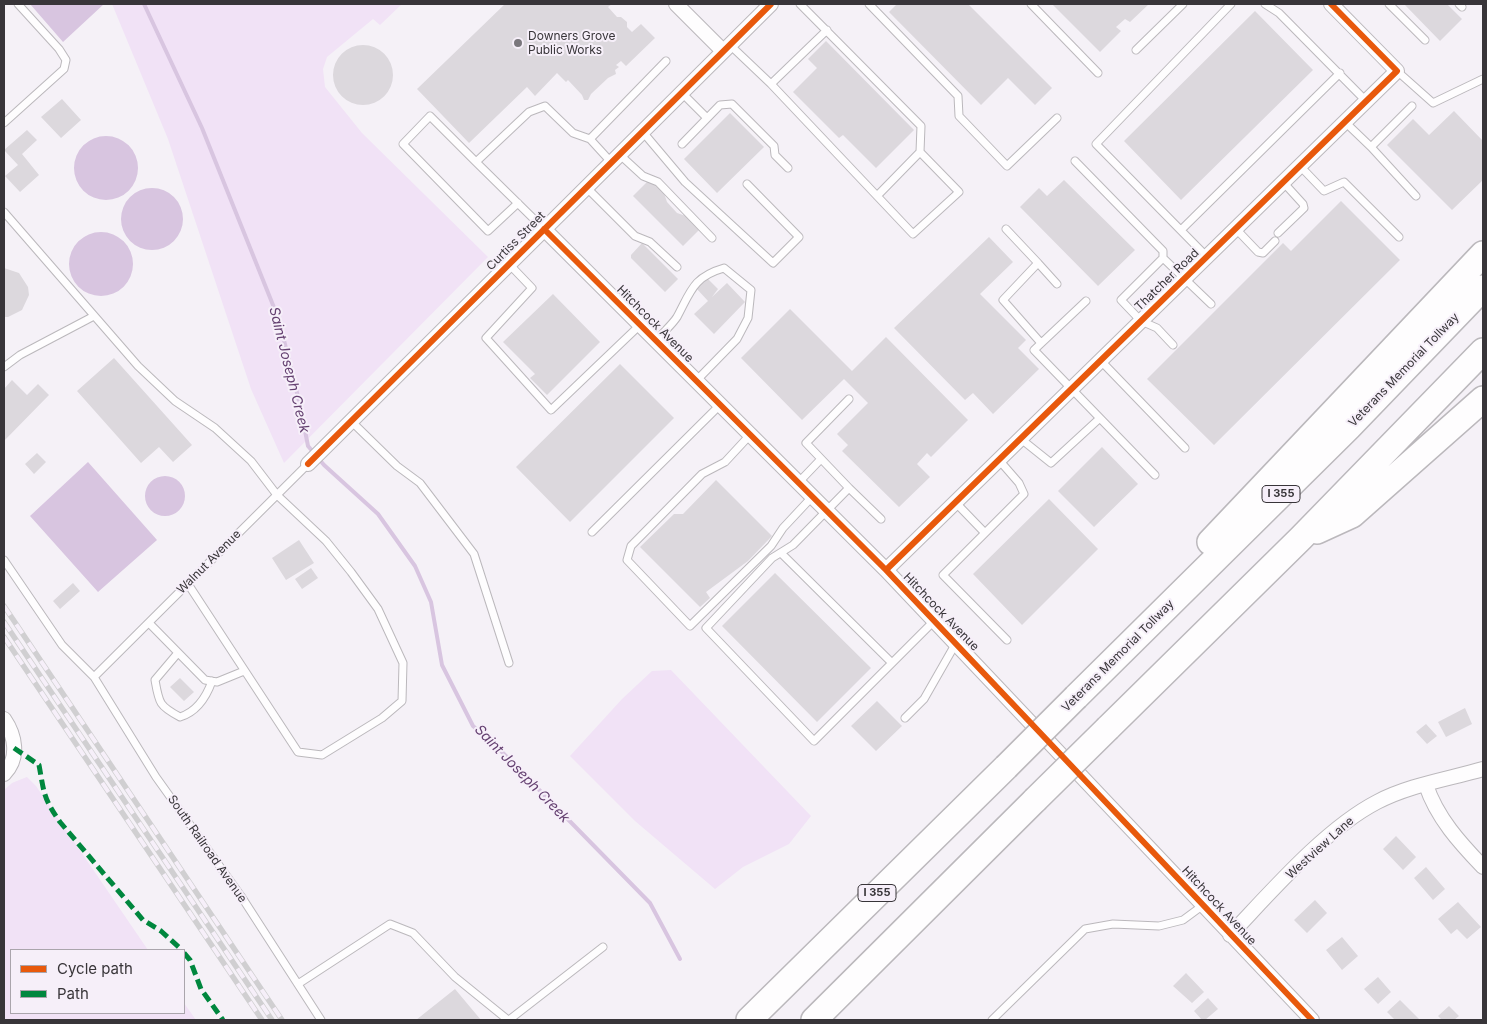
<!DOCTYPE html>
<html>
<head>
<meta charset="utf-8">
<style>
  body { margin:0 }
  #map { position:relative; width:1487px; height:1024px; overflow:hidden; background:#f5f1f7; font-family:Inter,sans-serif }
  canvas { display:block }
  .frame { position:absolute; inset:0; border:5px solid #383539; pointer-events:none }
  .legend { position:absolute; left:10px; top:949px; width:175px; height:65px; box-sizing:border-box; background:#f6eff9; border:1px solid #aaa5ac; margin:0; padding:6px 9px; list-style:none; font-size:15px; color:#383539 }
  .legend li { display:flex; align-items:center; gap:10px; height:25px }
  .legend b { width:25px; border:1px solid #aaa5ac }
</style>
</head>
<body>
<div id="map">
<canvas width="1487" height="1024"></canvas>
<div class="frame"></div>
<ul class="legend">
<li><b style="height:6px;background:#e8590c"></b>Cycle path</li>
<li><b style="height:6px;background:#00873e"></b>Path</li>
</ul>
</div>
<script>
const ctx = document.querySelector('canvas').getContext('2d');
ctx.lineJoin = 'round';
function fillPath(path, color) { ctx.fillStyle = color; ctx.fill(path, 'evenodd'); }
function strokePath(path, color, width, dash) { ctx.strokeStyle = color; ctx.lineWidth = width; ctx.lineCap = dash ? 'butt' : 'round'; ctx.setLineDash(dash || []); ctx.stroke(path); }
function drawText(font, color, halo, rows, align = 'center') {
  ctx.font = font + ' Inter,sans-serif'; ctx.lineWidth = 4; ctx.setLineDash([]); ctx.textBaseline = 'middle'; ctx.strokeStyle = halo; ctx.fillStyle = color; for (const [text, x, y, turn = 0] of rows) {
    ctx.save(); ctx.translate(x, y); ctx.rotate((+turn || 0) * Math.PI / 180); ctx.textAlign = isNaN(turn) ? turn : align; if (halo) ctx.strokeText(text, 0, 0); ctx.fillText(text, 0, 0); ctx.restore();
  }
}
const green = new Path2D(`
  M112 4H402L380 25 373 19 327 57 323 69 325 87 362 133 488 257 284 463 251 389 168 139Z
  M671 670 811 816 789 844 743 867 715 889 635 821 570 756 622 699 652 671Z
  M27 777 36 786 148 950H11V1013H184V1003L196 1020H4V790L12 783Z`);
const water = new Path2D(`
  M30 4H104L63 42Z
  M74 168a32 32 0 1 1 64 0a32 32 0 1 1-64 0Z
  M121 219a31 31 0 1 1 62 0a31 31 0 1 1-62 0Z
  M69 264a32 32 0 1 1 64 0a32 32 0 1 1-64 0Z
  M88 462 157 540 98 592 30 516Z
  M145 496a20 20 0 1 1 40 0a20 20 0 1 1-40 0Z`);
const stream = new Path2D(`
  M144 4 202 128 279 320 300 405 308 446 324 465 378 514 415 566 431 602 442 665 473 726 500 750 650 903 680 959`);
const building = new Path2D(`
  M505 4H612L608 7 617 17H621L627 22V27L632 32 641 24 655 38 626 66 621 61 616 65 619 67 615 70 616 74 608 78 591 94 588 100H584L582 95 568 80 566 82 557 73 535 96 527 87 469 143 417 89Z
  M897 4H968L1052 88 1035 105 1008 78 981 105 889 12Z
  M1052 4H1149L1130 22 1125 19 1116 27 1121 31 1100 52Z
  M1404 4H1447L1462 19 1440 41Z
  M1255 11 1313 70 1181 200 1124 141Z
  M826 41 914 130 876 168 843 135 839 138 793 92 817 68 808 59Z
  M333 75a30 30 0 1 1 60 0a30 30 0 1 1-60 0Z
  M62 99 81 120 61 138 41 117Z
  M1454 111 1483 141V180L1452 210 1387 145 1413 119 1429 135Z
  M730 113 764 147 717 193 684 159Z
  M27 130 37 140 22 154 39 175 20 192 5 176 18 165 4 150Z
  M650 179 664 193 667 202 677 213 686 216 700 229 683 246 633 196Z
  M1064 180 1135 250 1098 286 1020 207 1039 188 1047 196Z
  M1341 201 1400 260 1214 445 1147 379 1283 243 1291 251Z
  M989 237 1013 262 980 294 1026 340 1018 348 1039 369 993 414 973 393 965 400 894 328Z
  M642 243 678 279 665 292 631 258V255Z
  M4 268 19 273 28 287 29 295 22 310 8 317H4Z
  M706 277 718 289 712 297 727 283 745 302 714 334 694 314 708 301 696 288Z
  M553 294 600 342 547 395 530 378 535 374 503 342Z
  M790 309 852 371 886 337 968 420 931 457 927 453 917 464 930 477 899 507 842 451 848 445 837 434 868 403 844 379 802 420 741 358Z
  M114 358 192 445 173 462 159 447 141 463 77 391Z
  M620 364 674 418 570 522 516 467Z
  M12 380 27 395 38 384 49 395 4 441V389Z
  M1102 447 1138 484 1094 527 1058 491Z
  M37 453 46 462 34 474 25 464Z
  M716 480 772 536 748 561 706 592 710 598 700 607 640 547 674 514H683Z
  M1049 499 1098 549 1022 625 973 574Z
  M299 540 314 563 286 580 272 558Z
  M311 568 318 578 302 589 295 579Z
  M775 573 871 668 817 722 722 626Z
  M73 583 80 591 60 609 53 601Z
  M180 678 194 692 184 701 170 687Z
  M877 701 902 726 876 751 851 726Z
  M1465 708 1472 724 1446 737 1438 722Z
  M1426 724 1437 736 1427 744 1416 732Z
  M1396 836 1416 857 1403 870 1383 849Z
  M1426 867 1445 889 1433 900 1414 878Z
  M1315 900 1327 913 1307 933 1294 920Z
  M1458 902 1481 927 1467 939 1457 929 1451 934 1438 919Z
  M1342 937 1358 956 1342 970 1326 950Z
  M1186 973 1204 992 1192 1003 1173 986Z
  M1378 977 1391 992 1378 1004 1364 989Z
  M455 989 481 1020H416Z
  M1208 998 1218 1009 1205 1020H1202L1194 1011Z
  M1400 1000 1420 1020H1395L1387 1012Z
  M1449 1006 1459 1016 1454 1020H1442L1438 1016Z`);
const service = new Path2D(`
  M869 4 958 96 959 116 1007 166 1057 118
  M1031 4 1098 73
  M1265 4 1279 13 1366 101
  M1389 4 1425 40
  M1459 4 1462 7
  M730 45 771 84 913 234 959 192 920 152 921 126 800 4
  M1136 50 1183 4
  M1397 71 1433 103 1483 79
  M771 84 827 30
  M681 92 707 118
  M1345 122 1371 147 1412 106
  M4 123 64 69 66 60 59 49 18 4
  M642 131 685 182 773 263 799 237 747 184
  M682 144 720 105 732 104 774 146 775 155 788 168
  M1371 147 1416 196
  M619 154 643 176 658 182 712 238
  M1075 161 1163 251V258
  M476 162 430 116 403 144 488 231 518 203
  M611 162 590 139 666 61
  M1300 166 1324 191 1344 182 1399 237
  M586 187 635 236 650 242 677 267
  M877 196 920 152
  M4 212 138 366 175 401 215 428 251 461 277 495 326 541 351 572 378 609 403 663 402 701 382 718 322 755 298 752 188 584
  M544 229 476 162 529 112 545 106 573 133 590 139
  M1006 229 1038 263 1003 300 1041 343
  M1236 229 1258 252 1263 253 1275 241
  M1181 230 1340 73
  M1278 233 1304 208 1303 204 1283 182
  M1207 257 1096 144 1231 4
  M1038 263 1057 284
  M509 264 532 288 486 338 551 410 640 325
  M1086 301 1034 350 1155 475
  M656 341C662 333 672 325 677 317 691 291 693 277 724 268L751 290 748 318 737 339 696 381
  M1173 345 1157 328 1141 321 1121 300 1163 258 1211 304
  M1101 361 1185 448
  M4 367 20 355 94 316
  M351 421 397 466 420 483 474 554 509 663
  M750 435 725 462 702 474 631 546 627 560 690 626 771 546 783 528 812 497
  M1021 439 1051 463 1100 418
  M999 460 1019 483 1024 494 943 575 1007 640
  M798 483 821 459
  M849 488 806 443 849 399
  M956 503 985 533
  M881 519 849 488 793 545 772 558 706 628 814 741 934 621
  M592 532 720 405
  M781 553 892 663
  M4 560 62 645 94 677 156 777 241 896 321 1020
  M149 623 205 680 217 682 244 671
  M177 654 155 680C159 703 159 706 180 717 196 712 206 698 212 681
  M94 677 308 464
  M905 718 924 699 956 643
  M298 984 390 924 413 933 455 977 508 1020
  M509 1020 603 947
  M992 1020 1085 929 1113 924 1159 926 1183 920 1202 906`);
const minor = new Path2D(`
  M676 4 723 51
  M544 229 886 570 1312 1020
  M308 464 771 4
  M886 570 1397 71 1331 4
  M4 719C15 735 20 758 4 774
  M1426 785C1437 818 1460 843 1483 867
  M1230 935C1271 892 1325 829 1377 802 1409 785 1449 779 1483 769`);
const motorway = new Path2D(`
  M1317 531 1352 515 1483 399
  M1210 542 1483 254
  M1076 697 1349 427 1483 288
  M1108 728 1301 538 1483 351
  M749 1020 1006 767
  M814 1020 1035 800`);
const rail = new Path2D(`
  M4 606 282 1020
  M4 622 272 1020
  M4 637 262 1020`);
const motorwayBridge = new Path2D(`
  M1006 767 1076 697
  M1035 800 1108 728`);
const quiet = new Path2D(`
  M14 748 39 765C44 792 43 798 60 822L143 920 161 931 182 950
  M184 953 190 960 201 989 223 1020`);
const cycleway = new Path2D(`
  M544 229 886 570 1312 1020
  M308 464 771 4
  M886 570 1397 71 1331 4`);
const markers = [
  [518,43,5,"#7a777c"]
];
const shields = [
  [1281,494,38],
  [877,893,38]
];
const shieldNames = [
  ["I 355",1281,494],
  ["I 355",877,893]
];
const poiNames = [
  ["Downers Grove",528,36],
  ["Public Works",528,50]
];
const streetNames = [
  ["Curtiss Street",516,241,-45],
  ["Thatcher Road",1167,280,-44],
  ["Hitchcock Avenue",655,324,45],
  ["Veterans Memorial Tollway",1404,370,-46],
  ["Walnut Avenue",209,562,-45],
  ["Hitchcock Avenue",941,612,46],
  ["Veterans Memorial Tollway",1118,656,-45],
  ["Westview Lane",1320,848,-42],
  ["South Railroad Avenue",207,849,55],
  ["Hitchcock Avenue",1219,906,47]
];
const waterNames = [
  ["Saint Joseph Creek",289,370,76],
  ["Saint Joseph Creek",522,774,46]
];
fillPath(green, '#f1e2f6');
fillPath(water, '#d8c5e0');
strokePath(stream, '#d8c5e0', 4);
fillPath(building, '#dcd8dd');
strokePath(service, '#bbb8bc', 9);
strokePath(minor, '#bbb8bc', 16);
strokePath(motorway, '#bbb8bc', 28);
strokePath(service, '#fefdfe', 7);
strokePath(minor, '#fefdfe', 14);
strokePath(motorway, '#fefdfe', 25);
strokePath(rail, '#d0cfd1', 5.5);
strokePath(rail, '#f6eff9', 4, [11]);
strokePath(motorwayBridge, '#bbb8bc', 28, []);
strokePath(motorwayBridge, '#fefdfe', 25);
strokePath(quiet, '#00873e', 5, [10, 5]);
strokePath(cycleway, '#e8590c', 6);
for (const [x, y, r, color] of markers) { const dot = new Path2D(); dot.arc(x, y, r, 0, 2 * Math.PI); ctx.fillStyle = color; ctx.fill(dot); strokePath(dot, '#f6eff9', 2); }
for (const [x, y, w] of shields) { const box = new Path2D(); box.roundRect(x - w / 2, y - 8.5, w, 17, 4); ctx.fillStyle = '#f6eff9'; ctx.fill(box); strokePath(box, '#383539', 1); }
drawText('bold 11px', '#383539', null, shieldNames);
drawText('12px', '#383539', '#f6eff9', poiNames, 'left');
drawText('12px', '#383539', '#f6eff9', streetNames);
drawText('italic 14px', '#644070', '#f6eff9', waterNames);
</script>
</body>
</html>
